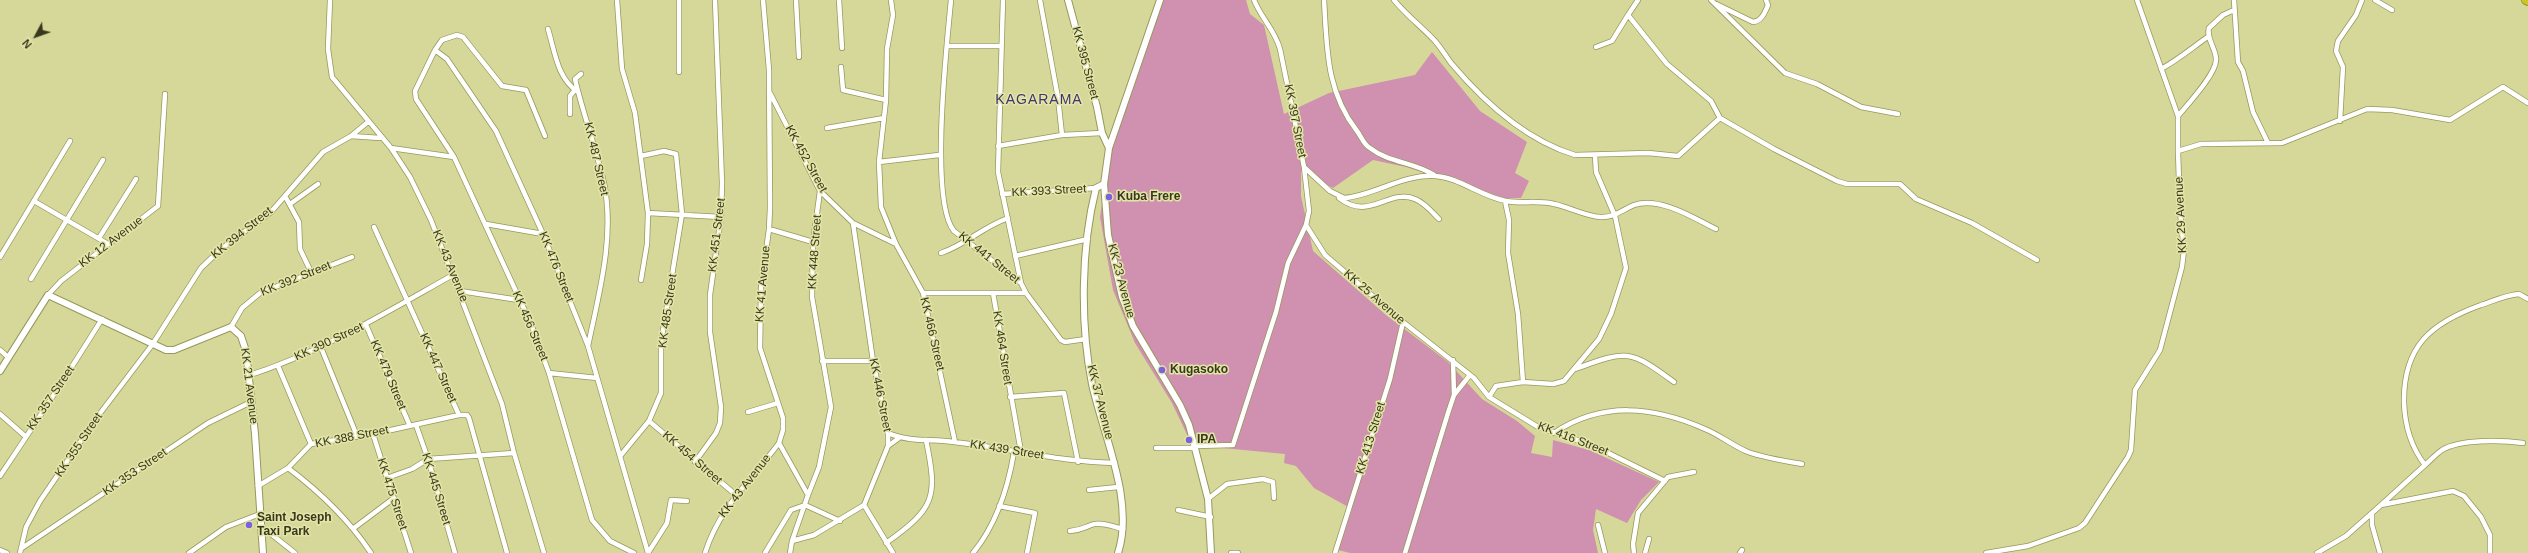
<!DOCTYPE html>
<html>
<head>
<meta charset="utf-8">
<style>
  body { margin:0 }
  #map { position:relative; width:2528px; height:553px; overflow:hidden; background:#d6d899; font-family:Helvetica,sans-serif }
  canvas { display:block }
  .north { position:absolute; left:16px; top:16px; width:40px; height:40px; -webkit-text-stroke:3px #e3e5a6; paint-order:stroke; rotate:229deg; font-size:11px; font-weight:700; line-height:16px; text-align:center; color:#38381f }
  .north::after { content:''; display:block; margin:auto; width:14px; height:18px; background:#38381f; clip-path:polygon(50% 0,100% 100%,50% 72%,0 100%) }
</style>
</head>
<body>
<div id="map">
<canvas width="2528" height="553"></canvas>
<div class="north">N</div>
</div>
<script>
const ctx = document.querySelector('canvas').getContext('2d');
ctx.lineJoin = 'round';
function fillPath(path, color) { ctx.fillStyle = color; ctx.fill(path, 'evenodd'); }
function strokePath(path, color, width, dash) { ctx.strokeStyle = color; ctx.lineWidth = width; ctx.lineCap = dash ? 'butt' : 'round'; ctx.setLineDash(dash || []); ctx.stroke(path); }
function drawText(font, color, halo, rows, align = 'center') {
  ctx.font = font + ' Helvetica,sans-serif'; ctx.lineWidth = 3; ctx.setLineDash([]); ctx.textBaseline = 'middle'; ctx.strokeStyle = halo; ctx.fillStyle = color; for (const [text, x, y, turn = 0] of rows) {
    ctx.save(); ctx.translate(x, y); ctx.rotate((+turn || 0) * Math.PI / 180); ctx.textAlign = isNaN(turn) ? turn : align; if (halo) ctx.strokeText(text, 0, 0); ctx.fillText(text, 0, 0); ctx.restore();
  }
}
const green = new Path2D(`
  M1163 0H1246L1250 14 1264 25 1284 114 1329 93 1415 75 1432 52 1480 111 1527 142 1515 173 1529 181 1521 198H1504L1406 167 1373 160 1333 188 1301 171V196L1313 251 1386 315 1448 362 1482 399 1517 421 1535 436 1531 453 1552 457 1553 440 1589 450 1659 482 1641 500 1627 523 1596 509 1593 530 1598 553H1350L1338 550 1352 509 1314 488 1296 466 1284 463 1285 454 1192 445 1172 403 1135 343 1113 290 1100 217 1110 149Z`);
const street = new Path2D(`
  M330 0 328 49 332 77 391 148 410 177 431 220 502 404 514 453 544 553
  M617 0 622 69 635 113 648 213 647 244 641 280
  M763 0 769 70 770 208 769 229 761 288 760 348 783 418V430L779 443 808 495 792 541 790 553
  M796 0 799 57
  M839 0 842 48
  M891 0 893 15 887 49 886 100 879 162 881 207 896 244 923 293 955 442
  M951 0C947 43 929 201 954 231L1021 283 1026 293 1061 340 1065 342 1086 339
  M1003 0 998 172 1021 283
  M1040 0 1058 98 1062 135
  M1324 0C1327 49 1326 91 1357 131 1361 136 1364 145 1370 148 1389 163 1414 162 1434 175
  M1394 0C1406 15 1422 27 1435 41 1441 48 1446 56 1451 63 1484 102 1525 140 1575 155L1648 153 1678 156 1720 118
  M1638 0 1628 15 1667 64 1711 101 1720 118 1774 149 1837 181 1847 184H1900L1916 199 1972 223 2037 260
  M1711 0 1785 73 1817 84 1861 107 1898 114
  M2137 0 2178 116V151
  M2234 0 2238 62 2243 71 2253 112 2268 143
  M2375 0 2392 10
  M1716 4 1753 22C1762 21 1765 12 1768 5L1766 0
  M548 29C555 52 557 78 578 92
  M947 46H1001
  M1596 47 1612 41 1628 15
  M435 50 442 40 457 35 463 37 502 86 526 90 545 136
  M841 67 843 90 886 100
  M2161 69C2178 60 2193 47 2209 36
  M679 72V0
  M581 74 575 79C583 114 596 148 604 183 615 237 599 293 588 346
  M769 91 820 191 853 223 896 244
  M570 114V96L575 90
  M2178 116C2188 104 2217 73 2216 59 2216 49 2206 38 2209 28L2223 15 2234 10
  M2340 121 2343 67 2336 51 2338 41 2356 15 2362 0
  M827 128 884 118
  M351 136 380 138
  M998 146 1062 135 1102 133
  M391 148 454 157
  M879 162 939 155
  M1304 167 1330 191 1344 198C1376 195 1402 174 1435 176 1458 177 1482 197 1506 201 1522 204 1538 200 1554 204 1569 207 1585 216 1600 217 1614 218 1622 210 1634 205 1659 196 1694 218 1716 229
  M1002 194 1096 188
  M285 196 299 222 300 249 311 272
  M1339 198C1370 222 1388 188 1415 199 1425 203 1432 212 1439 219
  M34 201 108 244
  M1505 201 1509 220 1508 253 1518 314 1523 382
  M290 204 318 184
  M648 213 721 217
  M486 224 543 234
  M1306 225 1325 255 1403 322 1474 378 1489 397 1538 427 1592 445 1665 481
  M374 227 459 415H467L469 418 507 553
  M769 229 813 242
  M99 238 136 179
  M941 253C967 244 981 228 1008 218
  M1015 256 1088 239
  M0 257 70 141
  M31 279 103 160
  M460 291 519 300
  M923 293H1026
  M993 293 1021 452
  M48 295 61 281 158 206 165 94
  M366 325 410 426
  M231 327 242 308 260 293 352 257
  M320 345 357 436
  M0 350 8 357
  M1453 360 1454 395
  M822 361H873
  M278 366 311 444
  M1575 369C1627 350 1629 349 1674 382
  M549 373 597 378
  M247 376C320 353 385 313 451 276
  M1010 397 1064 393 1078 462
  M1489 397 1496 386 1523 382 1553 384 1564 381 1599 339 1611 314 1626 268 1615 216 1596 172 1595 155
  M748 412 778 403
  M0 414 25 436
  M649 421 736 495
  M416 425 428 459 455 553
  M888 433C908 442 932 439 954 442 1009 448 1059 462 1115 463
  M1554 433C1602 401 1653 406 1705 429 1720 435 1733 446 1748 452 1765 458 1784 461 1802 464
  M373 434 411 553
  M888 446 899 438
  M1195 446 1233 445 1276 312 1288 263 1306 225 1309 211 1304 167 1280 49C1275 30 1261 18 1254 0
  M1156 448H1195
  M621 455 649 421 661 393V343L682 214 676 154 664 151 641 156
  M695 462 716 433 720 423 721 407 710 332V295L721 217 722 183 715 0
  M2425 465C2431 460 2436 454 2442 450 2460 439 2502 440 2523 443
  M288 468C320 492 349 520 371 553
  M0 476C35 424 69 372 102 319
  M387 478 412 469 428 459 514 453
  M258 486 288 468 311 444 373 434 459 415
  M1089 490 1118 487
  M808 495 819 467 831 407 812 297 813 242 820 191
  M1208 499 1227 484 1263 479 1273 482 1274 498
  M864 505 893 553
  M2381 505 2425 465C2411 447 2405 427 2404 403 2403 346 2431 323 2481 305 2493 301 2506 295 2519 294L2528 299
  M999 506 1035 513 1027 553
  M1178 510 1211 517
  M2372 514V525L2380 553
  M1598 525 1605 553
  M261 526 295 553
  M354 528 394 498
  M1070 531C1081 530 1081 529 1091 525 1099 521 1114 527 1123 529
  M792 541 814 535 864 505 888 446V433L873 361 853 223
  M886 543C935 508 938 498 926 440
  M22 548 208 423 251 402
  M0 550 7 553
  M20 553 26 527 40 501 98 416 152 345 201 268 221 249 271 212 323 152 351 136 368 122
  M189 553 226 527 260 514
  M634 553 610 541 592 520 549 373 531 324 454 157 416 99 415 91 435 50 447 59 496 131 543 234 588 346 648 553
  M648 553 667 523 671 500 687 501
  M705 553C720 506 751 481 779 443
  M765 553 791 510 805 505 840 521
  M973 553C996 525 1008 488 1014 452
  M1231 553H1238
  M1335 553 1390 379 1403 322
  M1405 553 1448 413 1454 395 1470 375
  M1634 553 1633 544 1638 513 1668 477 1694 472
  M1645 553 1649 539
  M1740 553 1742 550
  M1986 553 2028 546 2079 528 2085 523 2128 457 2131 450 2135 390 2160 350 2182 267 2184 250 2180 211 2178 151 2201 144 2282 143 2367 109 2392 110 2450 120 2503 87 2528 103
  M2317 553 2346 536 2381 505 2453 491 2464 496 2481 517 2490 535V553`);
const secondary = new Path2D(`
  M1068 0 1097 107 1102 133 1109 148
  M1160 0 1109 148 1104 184 1108 235 1122 297 1133 326 1180 405 1189 425 1208 499 1211 553
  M1104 184 1096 188C1081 247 1080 324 1092 384 1103 435 1135 501 1118 553
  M0 371 48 295 166 350H174L231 327 241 336 246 351 255 434 263 553`);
const highway = new Path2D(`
  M2526 0 2528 1`);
const markers = [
  [1109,197,4,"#7b62dd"],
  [1162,370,4,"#7b62dd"],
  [1189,440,4,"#7b62dd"],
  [249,525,4,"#7b62dd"]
];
const streetNames = [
  ["KK 395 Street",1085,63,75],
  ["KK 397 Street",1295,121,79],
  ["KK 487 Street",596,159,77],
  ["KK 452 Street",806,159,61],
  ["KK 393 Street",1049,191,-3],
  ["KK 29 Avenue",2181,215,-93],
  ["KK 394 Street",242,233,-39],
  ["KK 451 Street",717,235,-83],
  ["KK 12 Avenue",111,242,-37],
  ["KK 448 Street",815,252,-86],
  ["KK 441 Street",989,258,39],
  ["KK 43 Avenue",450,266,68],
  ["KK 476 Street",556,267,68],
  ["KK 392 Street",296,279,-22],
  ["KK 23 Avenue",1121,281,75],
  ["KK 41 Avenue",763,284,-85],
  ["KK 25 Avenue",1374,297,41],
  ["KK 485 Street",668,311,-82],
  ["KK 456 Street",530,326,67],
  ["KK 466 Street",932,334,77],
  ["KK 390 Street",329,342,-25],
  ["KK 464 Street",1002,348,81],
  ["KK 447 Street",438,368,66],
  ["KK 479 Street",388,375,67],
  ["KK 21 Avenue",249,386,83],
  ["KK 446 Street",880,395,79],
  ["KK 357 Street",51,398,-56],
  ["KK 37 Avenue",1100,402,76],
  ["KK 388 Street",352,437,-11],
  ["KK 413 Street",1371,438,-73],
  ["KK 416 Street",1573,439,21],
  ["KK 355 Street",79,445,-56],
  ["KK 439 Street",1007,450,9],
  ["KK 454 Street",692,458,41],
  ["KK 353 Street",135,472,-34],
  ["KK 43 Avenue",745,486,-52],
  ["KK 445 Street",436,489,73],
  ["KK 475 Street",392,494,72]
];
const poiNames = [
  ["Kuba Frere",1117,197],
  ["Kugasoko",1170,370],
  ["IPA",1197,440],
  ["Saint Joseph",257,518],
  ["Taxi Park",257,532]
];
const quarterNames = [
  ["KAGARAMA",1039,100]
];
fillPath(green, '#d090af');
strokePath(street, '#97985c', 6);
strokePath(secondary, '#97985c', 8);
strokePath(highway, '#969523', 10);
strokePath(street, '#fff', 4.5);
strokePath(secondary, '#fff', 6);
strokePath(highway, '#c9c725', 8);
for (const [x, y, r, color] of markers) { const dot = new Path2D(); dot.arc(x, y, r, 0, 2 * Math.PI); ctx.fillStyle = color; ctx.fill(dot); strokePath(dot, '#e3e5a6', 1.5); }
drawText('12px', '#38381f', '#e3e5a6', streetNames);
drawText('bold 12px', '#38381f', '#e3e5a6', poiNames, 'left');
ctx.letterSpacing = '1px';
drawText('14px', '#3f3471', '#e3e5a6', quarterNames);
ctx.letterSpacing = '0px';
</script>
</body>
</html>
